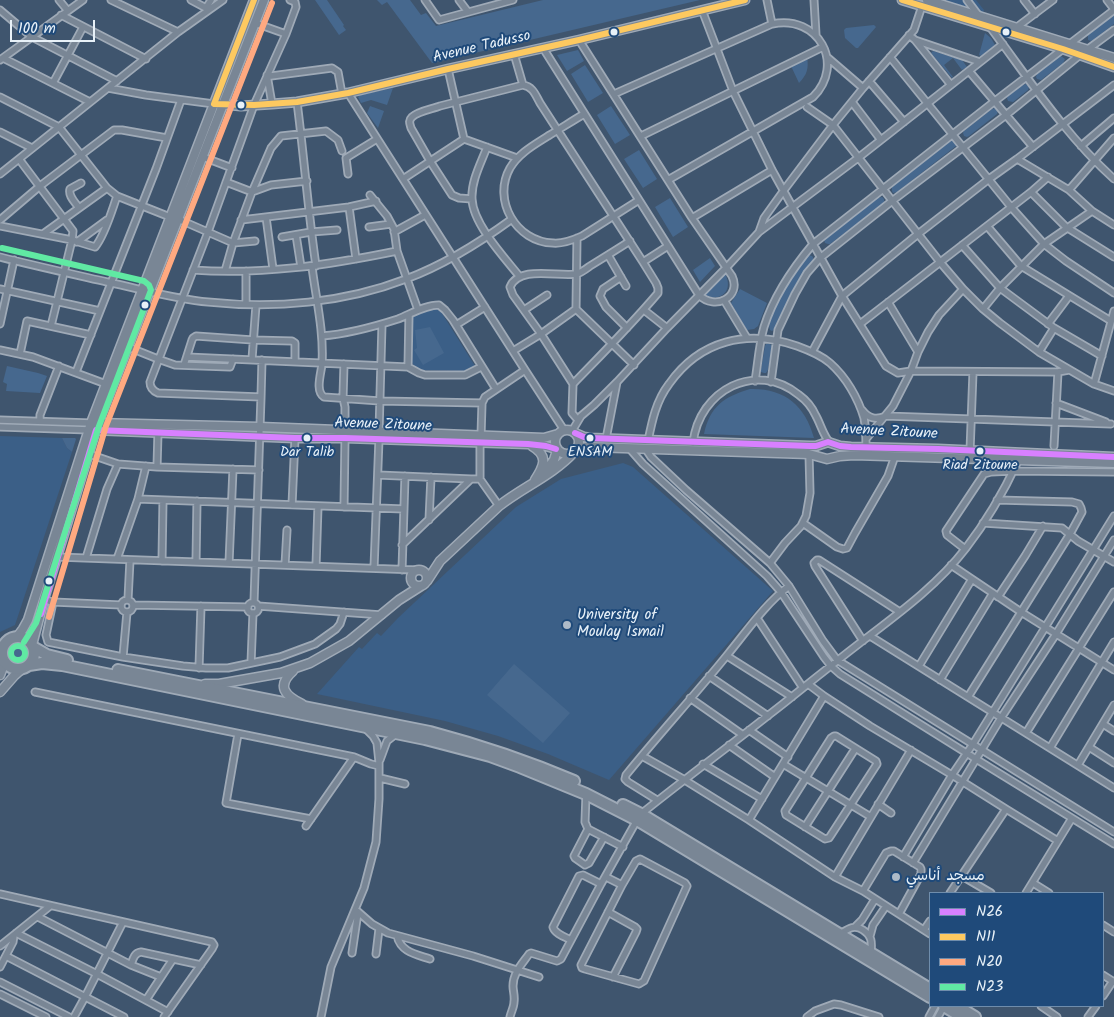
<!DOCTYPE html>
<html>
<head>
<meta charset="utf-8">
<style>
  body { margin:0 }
  #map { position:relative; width:1114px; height:1017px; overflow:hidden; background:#3f556e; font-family:Kalam,sans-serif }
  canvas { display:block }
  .legend { position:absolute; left:929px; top:892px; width:175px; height:115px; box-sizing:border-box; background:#1f4a7a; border:1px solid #6f8dac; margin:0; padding:6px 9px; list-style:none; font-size:15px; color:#e8f1f8 }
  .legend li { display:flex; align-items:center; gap:10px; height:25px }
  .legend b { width:25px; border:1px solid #6f8dac }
  .scale { position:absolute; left:10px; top:20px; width:85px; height:22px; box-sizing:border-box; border:2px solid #e8f1f8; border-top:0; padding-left:6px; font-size:15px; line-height:18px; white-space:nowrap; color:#e8f1f8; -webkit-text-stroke:4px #1f4a7a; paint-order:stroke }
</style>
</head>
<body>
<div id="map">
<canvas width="1114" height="1017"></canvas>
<ul class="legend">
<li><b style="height:6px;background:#d880ff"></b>N26</li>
<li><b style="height:6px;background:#fdc960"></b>N11</li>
<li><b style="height:6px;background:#ffa980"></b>N20</li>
<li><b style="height:6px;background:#60e9a3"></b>N23</li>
</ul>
<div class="scale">100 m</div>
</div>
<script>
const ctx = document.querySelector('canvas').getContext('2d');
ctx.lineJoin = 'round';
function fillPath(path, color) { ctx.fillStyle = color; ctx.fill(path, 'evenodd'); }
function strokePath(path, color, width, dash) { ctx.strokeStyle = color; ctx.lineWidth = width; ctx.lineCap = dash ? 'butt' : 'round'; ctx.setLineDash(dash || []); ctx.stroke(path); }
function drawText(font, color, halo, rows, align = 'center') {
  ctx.font = font + ' Kalam,"Playpen Sans Arabic",sans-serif'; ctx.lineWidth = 4; ctx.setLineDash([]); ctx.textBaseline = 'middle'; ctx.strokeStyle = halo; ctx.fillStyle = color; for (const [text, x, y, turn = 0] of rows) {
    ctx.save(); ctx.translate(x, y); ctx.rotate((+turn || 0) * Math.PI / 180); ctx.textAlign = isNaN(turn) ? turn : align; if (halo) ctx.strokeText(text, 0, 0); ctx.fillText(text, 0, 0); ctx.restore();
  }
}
const built = new Path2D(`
  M935 0H976L984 10 982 15Z
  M438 307 475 366 466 371 417 370 411 361 412 316Z
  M0 436 62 438 67 448 72 452 15 625 0 632Z
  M623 463 633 467 773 591 609 780 548 754 498 736 445 721 317 694 359 647 362 649 377 633 381 636 398 618 516 507 561 479Z`);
const green = new Path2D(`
  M315 0H327L344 25 343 26 346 30 339 35Z
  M377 0H410L421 15 426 13 436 26 543 0H700L432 63 387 2 382 5Z
  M1114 14V24L1093 40 1091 41 1088 40V35Z
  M874 25 876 27 858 48H856L845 38 844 30 846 28Z
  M985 33 991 38 995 45 981 56 979 55Z
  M578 50 584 61 567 71 557 55Z
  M933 51 962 60 967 67 962 70 953 58 944 65 953 77 952 78 931 53Z
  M1061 56 1065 59 1063 63 1041 80 1037 79 1036 77 1037 74Z
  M807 57C809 68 807 75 799 83L791 66Z
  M585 65 603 93 588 102 571 74Z
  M1026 84 1029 87 1028 90 1013 102 1008 101 1007 98 1008 96 1023 85Z
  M393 88 387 105 371 100 361 103 358 97 360 95Z
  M370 106 384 111 378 128 367 113Z
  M611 106 630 135 615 144 597 115Z
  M995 108 998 111 997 114 969 136 967 137 964 136 963 133 964 131 992 109Z
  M952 140 955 141 957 143 956 146 897 192 893 193 892 191V187Z
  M639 150 657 179 643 188 624 159Z
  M882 197 884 199V203L830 244H828L825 243 824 240 826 238 878 198Z
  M670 198 688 227 673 237 655 207Z
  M808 255 812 256 813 257V261L804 271 792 291 775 329 772 331 770 330C765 316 798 266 808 255Z
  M710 258 715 266 700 282 693 270Z
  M725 274C734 290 721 303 705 295Z
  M740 289 767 303 758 326 754 329 747 330 731 303Z
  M430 327 444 353 423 365 414 350 417 348 415 330Z
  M769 343 772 346 768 370 766 373H764L761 372V369L765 346 766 344Z
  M7 366 38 373 47 376 40 393 6 391 7 384 3 382Z
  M750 389C784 388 805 405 814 438L704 434C710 406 724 397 750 389Z
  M62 438H75L76 439 72 452 67 448Z
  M6 652a12 12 0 1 1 24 0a12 12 0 1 1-24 0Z
  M514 664 570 713 543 743 487 695Z`);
const street = new Path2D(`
  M59 0 68 11
  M111 0 178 32
  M191 0 206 8 207 11
  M425 0 439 20 513 0
  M459 0 468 12
  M767 0 772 24
  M814 0 816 35
  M967 0 979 16
  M1024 0 1035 14
  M1107 0 1114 9
  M206 8 211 0
  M0 10 32 37 117 81
  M702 10 733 91 772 170 842 296 886 366 898 373 911 371 1058 372 1069 370
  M61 15 146 59
  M255 23 286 34
  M990 27C1029 79 1065 135 1114 179
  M1016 30 1017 27 1053 0
  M909 35 915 40 980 62
  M915 40 951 85
  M543 48 699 295C715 311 742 297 732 276L692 218 579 40
  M514 54 523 85
  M827 57 863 88
  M890 57 1011 207 1044 244 1066 261 1114 293
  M3 58 90 102
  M0 60 83 0
  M448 69 464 139
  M969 71 1033 147
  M869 81 904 122
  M53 83 83 27
  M108 88 146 95 214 104
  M348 93 525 370 564 430
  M614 94 772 24C818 14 846 64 813 97L668 180
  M0 97 59 127 107 188 117 196 170 217
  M297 102C304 156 308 211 316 266
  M852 102 881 140
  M272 104 267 75 271 76 332 68 338 72 342 94
  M807 107 833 125 940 262 963 289 983 309 1000 323 1039 352 1094 384 1114 391
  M584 114C572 121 560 129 548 136 534 145 519 153 510 168 492 200 516 242 553 243 563 244 573 240 582 236L639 200
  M0 132 32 148
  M641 136 823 47
  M464 139 517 158
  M1081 146 1114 118
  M487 147C481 163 471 181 472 199 473 224 504 257 520 277
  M203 157 232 168
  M19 159 73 231 72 240 51 326
  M1017 159 1069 190 1092 211 1114 225
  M0 174 178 32 223 0
  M348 174 346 158 377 139
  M403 179 464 139
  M226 182 252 192 271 185 307 181
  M1069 190 1114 138
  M1031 192 1066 227 1114 257
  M370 195 387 216 394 229 397 251 418 310
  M472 199 459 198 452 195 430 161 411 128C410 124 408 121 412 117 418 111 432 109 440 106 468 99 495 92 523 85 533 87 535 94 540 103L643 262 656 283 658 288V293C631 325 602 354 573 384
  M349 207 356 259
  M79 208C75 202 68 196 70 189L81 183
  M266 217 273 269
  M692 218 772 170
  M178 219 233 243 255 241
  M0 220 40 186 114 130H122L167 138
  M241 220 349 207 376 201
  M0 226 72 240 95 247C105 235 112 210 117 196
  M987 226 1021 266 1111 321
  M369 227 391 224
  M394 232 425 215
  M759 232 764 218 784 190 833 125 863 88 914 30 922 6
  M43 234 107 188
  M296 235 301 267
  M282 237 311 232 337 230
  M577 238 576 309 634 365
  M77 242 107 220
  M962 245 1000 288 1054 328 1102 356
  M608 255 626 286
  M0 257C36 266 72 274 107 282 141 289 174 299 208 302 274 309 344 303 406 279 444 265 479 243 512 219
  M643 262 668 246
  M312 267C316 299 324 331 322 364 321 374 315 391 324 397L380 401 482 403 485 397 525 370
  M193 270C262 275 329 265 397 251
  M225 271 233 243 252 192 271 148 281 136 326 131 338 140 342 151
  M621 277 603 289 600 296 606 307 627 328
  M0 289 100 311
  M724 300 747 338
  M888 302 918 352
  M246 304V271
  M983 309 1000 288 1044 244 1092 211
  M524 310 547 295
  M644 310 667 328
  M0 324 14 260
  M860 324 1031 192 1048 177
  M1048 324 1069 296
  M456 325 485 307
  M322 336C348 334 373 327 398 319 411 314 425 305 439 305L445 310 453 320 496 389
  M128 347 158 359 175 365 230 367 233 359
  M0 350 33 357 106 384
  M513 351 541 334 576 309
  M812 352 842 296 918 234 989 179 1017 159 1114 85
  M1039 352 1054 328
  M20 354 27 321 91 335
  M187 357 408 367 419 373 425 375H465L481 367
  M252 359 256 305
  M344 364 343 398 345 407V431
  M184 365 192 340 193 338 196 336 253 340 292 341 295 343V362
  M408 367 409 315
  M76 372 156 169 181 100
  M755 381C758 363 759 344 764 327 774 295 792 269 813 244L995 101 1114 10
  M771 382 778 330 795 294 807 273 820 258 892 201 1006 115 1080 55 1114 30
  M1094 384 1114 311
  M261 397 262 360
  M1056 403 1106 422
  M862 410C869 419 876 420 886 416L1111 424
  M0 420 91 423
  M578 420 572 413 573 384 541 334 513 295 510 287C519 265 558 277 576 274 581 273 586 269 590 266 603 258 616 250 630 241
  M40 421V415L59 366
  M0 427 89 430
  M572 431 581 416 594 405 617 382 667 328 726 268 759 232 858 158 1003 44
  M379 432 382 324
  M481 436 482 403
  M606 439 617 382
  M866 439 893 406 911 371 918 352 928 332 939 315 963 289
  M648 441C652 421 656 401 669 384 700 340 747 329 797 346 808 350 821 355 830 363 846 377 858 398 864 418 866 428 866 438 866 448
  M480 443V479L499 506
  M693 443C699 390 756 360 799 395 806 400 812 407 816 416 821 425 823 435 830 443
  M1054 446 1058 372
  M629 448 643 464 767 576 781 592 824 657 831 666 840 674 976 759 1114 844
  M645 448 651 457 686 490 770 563 789 586 823 641 837 660 1114 832
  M970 451 973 372
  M89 454 118 464 157 467 259 470
  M157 467 158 432
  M378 475 471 479
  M138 499 404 509
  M292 505 295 438
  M344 507 345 438
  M429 520 431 477
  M803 523 837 547 843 549 847 548 855 533 888 476 895 456
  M983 523 1062 528 1078 541 1114 562
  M402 545 471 479H480
  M965 549 947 535 946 531 984 474 991 472 1013 471 1114 472
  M57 557 418 570
  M86 558 107 489 118 464
  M117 559 138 499 146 466
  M162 561 163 500
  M196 562 197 501
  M229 563 233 469
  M770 563 785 543 801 526 806 516 810 493 809 454
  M285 565 287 530
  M951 565 1021 612 1114 670
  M316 566 318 506
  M374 568 379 439
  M402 570 405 476
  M998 597 1025 556 1043 526
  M128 599 130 560
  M121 606a6 6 0 1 1 12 0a6 6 0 1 1-12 0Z
  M49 601 53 602 121 605
  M53 602 46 635 48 642 123 657 183 666 206 668H228L280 657 315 644 336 629 340 624 344 612
  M254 602 261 397 158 393C153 391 150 388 150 382L208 232 254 105 286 34 296 7 295 2 290 0
  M247.5 608a5.5 5.5 0 1 1 11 0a5.5 5.5 0 1 1-11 0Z
  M134 605 248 607
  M258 606 382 615
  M757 618 803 688
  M870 636 1114 788
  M863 641 815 566 814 563 817 560H819L900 612
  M727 656 792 697
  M123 657 127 612
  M251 663 253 613
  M919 666 972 579
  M199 668 201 606
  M709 676 768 716
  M940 680 993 593
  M808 684 824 696 870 726 952 775 1006 809 1058 841
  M35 692 354 757 371 764 379 766
  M968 697 1070 534 1082 512 1081 508 1079 504 1072 502 997 500
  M690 698 743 735
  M1103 724 1114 731
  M749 730 788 757
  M1026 733 1114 592
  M238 734 226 803 311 819
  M834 736H836L876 761 877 764 831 835 829 838 825 839 786 815 785 811 831 738Z
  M729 745 775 777
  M1089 747 1114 763
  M1050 748 1114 642
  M642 756 683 779 749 820 835 877 863 891 930 934
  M380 760 387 741 396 734
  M703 764 762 799
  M783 764 871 817
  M1078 765 1114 705
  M380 778 405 784
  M586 794 585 822 588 829 623 847
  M657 800 628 782 625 779 626 775C659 734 695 695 728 654 747 631 765 604 789 586
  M878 804 891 813
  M641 814C683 780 727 748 770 714 791 698 811 681 832 665 877 628 930 595 966 548 986 522 1004 491 1018 461
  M749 820 824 696
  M306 826 354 757
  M805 827 855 749
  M588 829 574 856 575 858 585 865 589 863 604 837
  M903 857 952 775 973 744 1114 516
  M640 859 685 883 687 886 644 981 639 984 585 969 582 968 581 965 622 885 636 861Z
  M913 863 1001 718 1056 634 1114 540
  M962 876 991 893
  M606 877 622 885
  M835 877 911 750
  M1033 883 1049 893
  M863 891 886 853 891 851H894L920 867 921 869V874L899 914
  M950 893 1006 809
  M1026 893 1072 818
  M0 894 212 942 214 945 212 949 164 1017
  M356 910 372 924 388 933 473 956 539 977
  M608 912 635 927 637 929 636 932 613 977
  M38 917 131 965 161 977
  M1103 925 1114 932
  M855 927 862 920 875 899
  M924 930 930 921
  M16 933 97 974 168 1012
  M840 934C848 929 854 924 863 930 872 936 872 942 871 952
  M397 936C401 952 415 954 430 959
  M870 936 873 925 886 906
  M571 940C565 937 555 934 553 927L579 876 583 875 601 884
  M0 946 50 906
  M352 953 358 912
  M376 954 379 929
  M6 956 124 1017
  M131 965C133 959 134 953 141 952L201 965
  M0 967 13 942 14 935
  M1103 975 1114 982
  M0 982 69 1017
  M0 994 46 1017
  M1103 996 1113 981
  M146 1000 173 959
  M1041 1006 1057 1017
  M74 1017 85 997 123 922
  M321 1017 331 967 364 888 376 842 379 799V762L377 743 373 736 365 728
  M510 1017C511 1012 514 1007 514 1002 515 996 513 991 513 986 513 973 522 964 529 954L531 953 557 961 561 959 601 884 637 820
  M807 1017 815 1011 834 1004 841 1005 879 1017
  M929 1017 935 1006
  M938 1017 944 1006
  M1088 1017 1096 1006`);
const secondary = new Path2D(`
  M902 0 1063 49 1114 67
  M927 0 1114 58
  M219 104 241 106 272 104 297 102 348 93 448 69 579 40 745 0
  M96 423 260 427 544 438 558 434
  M555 442a12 12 0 1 1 24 0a12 12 0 1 1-24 0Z
  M93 430 295 438H345L528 444 546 446 556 449
  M575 433 584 437 590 438 810 446H816L828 442 840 446 851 447 938 449 1114 457
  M532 446C549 456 544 466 535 480
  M576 450 585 447H592L809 454 827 459 840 456 854 455 1114 463
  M543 474 554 460 557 450
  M411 578a8 8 0 1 1 16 0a8 8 0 1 1-16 0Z
  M427 581 440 561 499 506C523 487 553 475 574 452
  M17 637 23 629 28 620 91 423 254 0
  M32 645 44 599 98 423 264 0
  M293 671C276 686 285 696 302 704
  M0 675 5 662
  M205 684H219L281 673 310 663 349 641 399 600 421 586
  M0 692 14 676 23 668`);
const highway = new Path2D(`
  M2 653a16 16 0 1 1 32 0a16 16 0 1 1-32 0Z
  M33 647 47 655 67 660
  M29 665 42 663 62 665 425 739 490 756 520 767 586 794 637 820 930 997
  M118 670 430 732C479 745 527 761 574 781
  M623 805 641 814 930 989
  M944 1006 962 1017
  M957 1006 975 1017`);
const bus1 = new Path2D(`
  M575 433 584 437 590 438 810 446H816L828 442 840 446 851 447 938 449 1114 457
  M41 614 96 430 295 438H345L528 444 546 446 556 449`);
const bus2 = new Path2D(`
  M254 0 214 104 254 105 297 102 348 93 448 69 579 40 745 0
  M902 0 1063 49 1114 67`);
const bus3 = new Path2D(`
  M49 617 106 426 272 3`);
const bus4 = new Path2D(`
  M2 248 144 281 149 285 151 290 99 426 36 623 24 642
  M11 653a7 7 0 1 1 14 0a7 7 0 1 1-14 0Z`);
const markers = [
  [614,32,4.5,"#e8f1f8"],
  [1006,32,4.5,"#e8f1f8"],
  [241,105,4.5,"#e8f1f8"],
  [145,305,4.5,"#e8f1f8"],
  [307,438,4.5,"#e8f1f8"],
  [590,438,4.5,"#e8f1f8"],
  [980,451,4.5,"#e8f1f8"],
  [49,581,4.5,"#e8f1f8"],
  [567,625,5,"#adbac8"],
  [896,877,5,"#adbac8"]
];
const busNames = [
  ["Dar Talib",307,454],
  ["ENSAM",590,454],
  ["Riad Zitoune",980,467]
];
const streetNames = [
  ["Avenue Tadusso",482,48,-13],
  ["Avenue Zitoune",383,426,2],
  ["Avenue Zitoune",889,433,3]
];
const poiNames = [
  ["University of",577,616],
  ["Moulay Ismail",577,633],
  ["مسجد أناسي",906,877]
];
fillPath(built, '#3b5f87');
fillPath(green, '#46688e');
strokePath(street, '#9faab7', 9);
strokePath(secondary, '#9faab7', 11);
strokePath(highway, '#9faab7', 14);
strokePath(street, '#798695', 5.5);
strokePath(secondary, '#798695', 8);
strokePath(highway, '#798695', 10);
strokePath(bus1, '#d880ff', 6);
strokePath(bus2, '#fdc960', 6);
strokePath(bus3, '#ffa980', 6);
strokePath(bus4, '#60e9a3', 6);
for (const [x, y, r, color] of markers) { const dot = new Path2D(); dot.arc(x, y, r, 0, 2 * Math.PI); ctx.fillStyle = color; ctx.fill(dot); strokePath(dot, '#1f4a7a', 2); }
drawText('14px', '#e8f1f8', '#1f4a7a', busNames);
drawText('15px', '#e8f1f8', '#1f4a7a', streetNames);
drawText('15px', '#e8f1f8', '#1f4a7a', poiNames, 'left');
</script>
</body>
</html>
